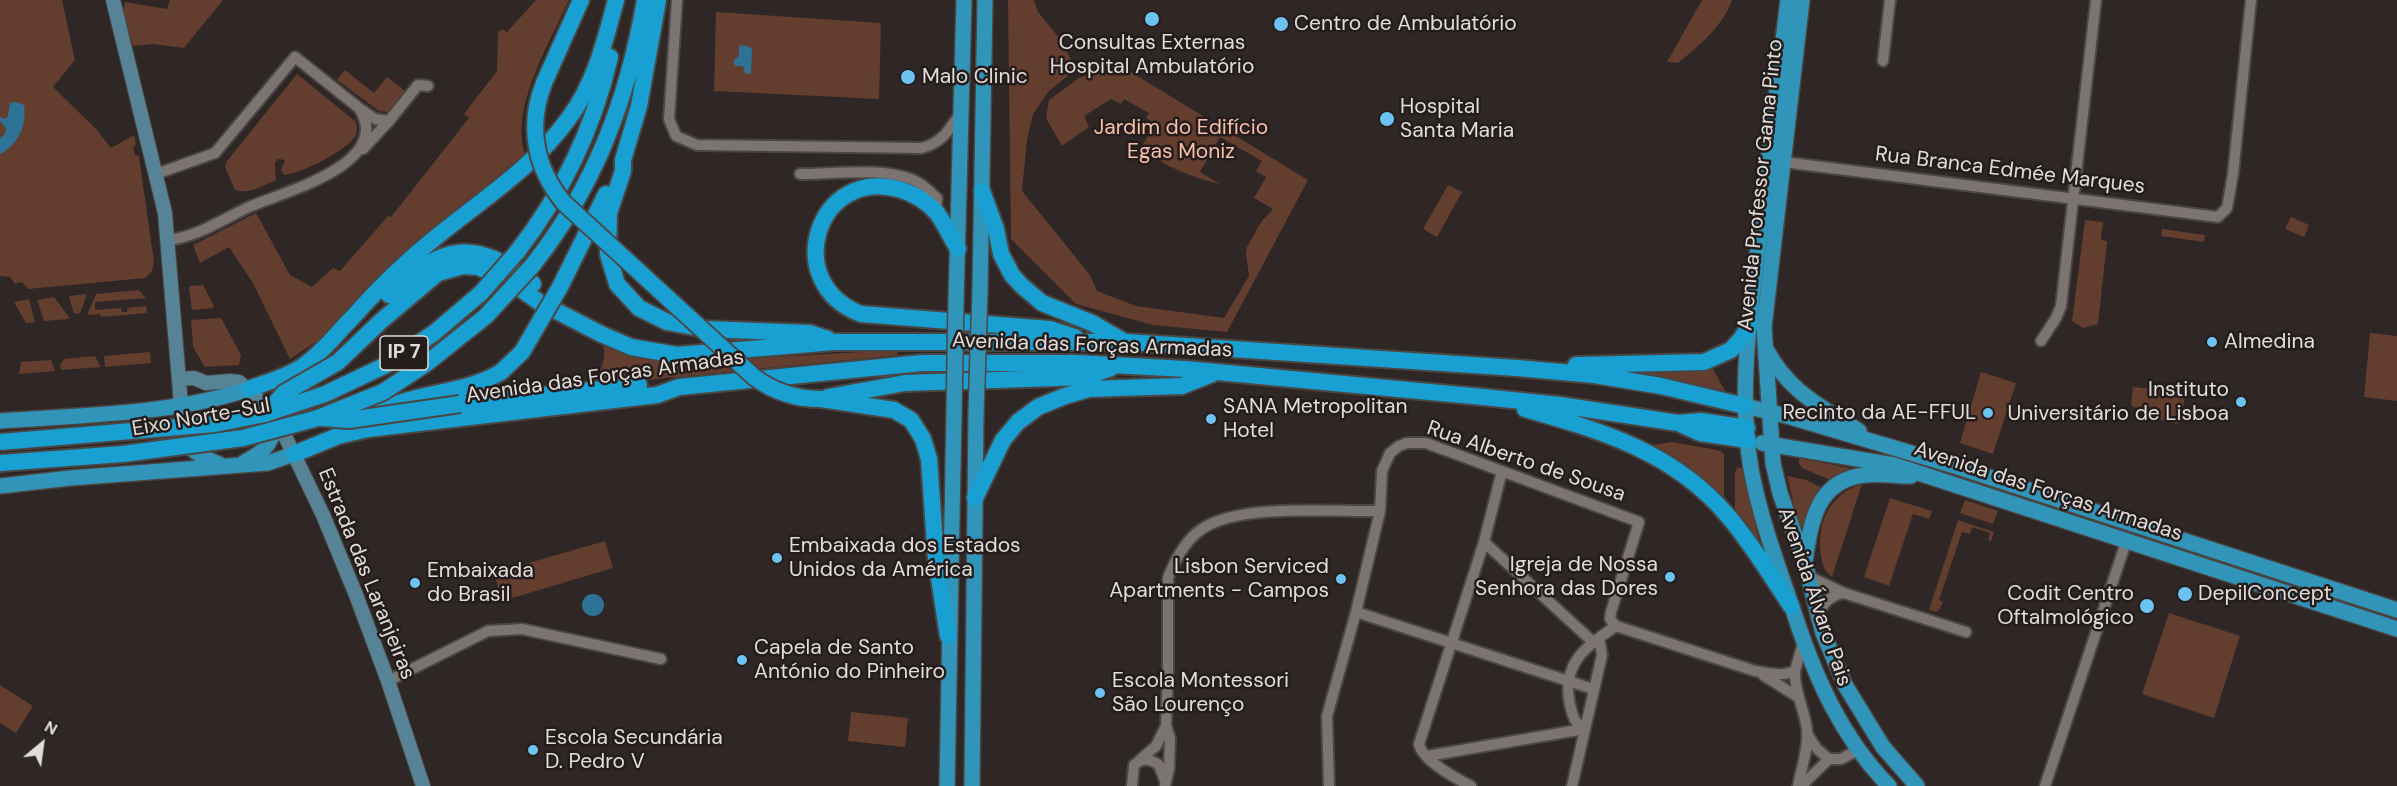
<!DOCTYPE html>
<html>
<head>
<meta charset="utf-8">
<style>
  body { margin:0 }
  #map { position:relative; width:2397px; height:786px; overflow:hidden; background:#2e2725; font-family:"DM Sans",sans-serif }
  canvas { display:block }
  .north { position:absolute; left:12px; top:714px; width:60px; height:60px; -webkit-text-stroke:4px #241d1b; paint-order:stroke; rotate:29deg; font-size:16px; font-weight:700; line-height:24px; text-align:center; color:#e2dddb }
  .north::after { content:''; display:block; margin:auto; width:21px; height:27px; background:#e2dddb; clip-path:polygon(50% 0,100% 100%,50% 72%,0 100%) }
</style>
</head>
<body>
<div id="map">
<canvas width="2397" height="786"></canvas>
<div class="north">N</div>
</div>
<script>
const ctx = document.querySelector('canvas').getContext('2d');
ctx.lineJoin = 'round';
function fillPath(path, color) { ctx.fillStyle = color; ctx.fill(path, 'evenodd'); }
function strokePath(path, color, width, dash) { ctx.strokeStyle = color; ctx.lineWidth = width; ctx.lineCap = dash ? 'butt' : 'round'; ctx.setLineDash(dash || []); ctx.stroke(path); }
function drawText(font, color, halo, rows, align = 'center') {
  ctx.font = font + ' "DM Sans",sans-serif'; ctx.lineWidth = 5; ctx.setLineDash([]); ctx.textBaseline = 'middle'; ctx.strokeStyle = halo; ctx.fillStyle = color; for (const [text, x, y, turn = 0] of rows) {
    ctx.save(); ctx.translate(x, y); ctx.rotate((+turn || 0) * Math.PI / 180); ctx.textAlign = isNaN(turn) ? turn : align; if (halo) ctx.strokeText(text, 0, 0); ctx.fillText(text, 0, 0); ctx.restore();
  }
}
const green = new Path2D(`
  M0 0H62L75 60 53 87 96 129 111 148 134 135 136 145 133 147 135 155 139 156 154 262 152 271 145 278 28 289 22 282 15 284 10 277 0 276Z
  M170 0H223L184 48 153 44 133 46 123 11 125 2 167 9Z
  M536 0H569C550 43 510 107 525 154L428 235 320 339 290 359 253 283 229 247 200 263 193 245 256 213 290 275 312 287 333 268 340 271 388 216 391 217 469 118 464 114 497 71 498 32 503 29 507 32Z
  M1008 0H1034L1038 12 1060 39 1073 63 1070 74 1049 91 1033 114 1027 140 1022 191 1090 275 1097 291 1136 306 1224 318 1249 276 1246 254 1247 247 1261 222 1273 209 1254 198 1266 177 1256 171 1262 161 1220 137 1200 172 1220 184C1190 177 1166 167 1141 148L1155 124 1146 118 1149 113 1124 99 1121 104 1111 99 1084 116 1089 127 1062 146 1046 118 1049 100 1079 78 1116 63 1308 180 1227 332 1153 325 1076 304 1011 239Z
  M1702 0H1732C1723 26 1699 46 1678 63L1667 62Z
  M716 12 881 23 879 99 714 91Z
  M345 70 374 93 387 77 405 91 388 112 379 111 337 80Z
  M297 74 355 121C357 126 358 129 356 135 348 150 301 174 284 175L281 170 285 160 278 159 275 163 276 180C264 185 248 195 235 190L225 167 227 161Z
  M1448 185 1462 192 1437 237 1423 229Z
  M2291 217 2309 225 2304 237 2285 229Z
  M2085 220 2103 222 2101 240 2107 241 2098 324 2083 328 2072 321Z
  M2162 229 2205 235 2204 242 2161 236Z
  M203 285 214 306 213 308 192 310 189 288 190 286Z
  M139 290 146 298 95 302V310L121 308 122 312H127V308L146 306 147 313 101 317 100 314 87 315 96 294Z
  M87 294 80 313 74 314 69 296Z
  M54 297 69 317 68 319 44 321 37 300Z
  M29 299 35 322 26 323 14 302Z
  M221 318 241 355 239 365 205 367 193 347 191 320Z
  M2370 333 2397 336V401L2364 397Z
  M603 343 658 360 688 362 897 350 898 355 586 386 585 384C601 376 607 360 603 343Z
  M150 352 151 363 105 367 104 356Z
  M95 356 101 367 61 370 60 365 64 359Z
  M51 360 55 371 19 374 21 362Z
  M1713 369 1725 391 1642 375 1641 370 1697 371Z
  M1981 372 2016 383 1993 454 1960 443Z
  M2133 387 2172 391V394L2185 396 2181 422 2176 424 2156 418V414L2131 406Z
  M1671 442 1718 450 1724 454V502L1647 446Z
  M1799 458 1849 468 1850 470 1833 481 1804 469 1799 464Z
  M1737 468H1743L1760 545 1735 513V474Z
  M1787 476 1806 480 1824 489 1813 502 1803 528 1799 526Z
  M1862 484 1832 577C1824 571 1823 566 1821 556 1816 524 1829 494 1862 484Z
  M1890 498 1932 511 1929 519 1913 514 1889 586 1864 577Z
  M1965 500 1998 511 1993 524 1960 513Z
  M1958 520 1994 532 1991 541 1988 540 1990 533 1972 527 1970 534 1962 532 1939 600 1943 602 1939 610 1936 612 1929 610Z
  M605 541 613 568 502 601 494 573Z
  M2169 613 2240 636 2214 718 2142 694Z
  M0 685 33 706 16 733 0 723Z
  M851 712 908 718 905 747 848 741Z`);
const water = new Path2D(`
  M742 45 752 48 751 74 745 73 743 66H736L734 64V60L739 56V46Z
  M16 102 24 105C27 126 18 145 0 154V138L5 134 6 128 0 121V117L5 119 8 116 10 103Z
  M582 605a11 11 0 1 1 22 0a11 11 0 1 1-22 0Z`);
const minor = new Path2D(`
  M677 0 669 119 676 136 697 145 922 148C943 142 950 129 961 112
  M1883 61 1890 0
  M362 110 375 119 389 121 363 149
  M389 121 418 85 428 86
  M1783 162 2218 217 2227 208 2233 174 2251 0
  M156 174 215 153 295 57 359 108C395 164 283 192 249 207 223 219 197 237 168 240
  M800 174C834 174 890 166 919 183 926 187 931 193 937 198L936 212
  M2041 341 2056 318 2061 306 2096 0
  M1484 542 1593 642 1600 643 1602 655 1572 786
  M1808 576 1844 593 1966 632
  M1356 612 1593 689
  M1818 615C1823 602 1831 595 1844 593
  M1795 671C1794 692 1805 710 1807 730 1809 748 1801 769 1798 786
  M1763 675 1798 697
  M388 681 488 631 522 629 661 659
  M1584 729C1574 723 1573 716 1570 705 1561 664 1585 647 1616 626
  M1807 734 1817 749 1829 759
  M1427 756 1584 729
  M1140 760 1156 746 1166 726
  M1132 786 1134 765C1143 757 1150 759 1159 765L1165 781
  M1165 786 1169 769 1170 738 1166 726 1168 670V578C1175 560 1185 540 1202 529 1240 503 1333 512 1380 511
  M1329 786 1327 716 1356 612 1380 511 1382 471 1390 453 1399 446 1407 443H1426L1639 522 1611 612 1610 619 1616 626 1755 671C1770 673 1781 677 1795 671L1803 643
  M1471 786C1457 779 1422 760 1419 744L1484 542 1502 471
  M1801 786 1829 759H1841L1858 750
  M2045 786 2126 542`);
const secondary = new Path2D(`
  M113 0 165 213 181 405
  M179 379 194 378 206 383 230 381 239 382 262 403 271 416 274 424 286 438 323 515 356 595 388 681 423 786`);
const primary = new Path2D(`
  M1788 0C1778 80 1768 159 1759 239 1750 315 1738 392 1751 469 1760 518 1778 566 1794 613 1815 677 1841 737 1889 786
  M1802 0 1764 327 1773 463 1780 493 1805 564 1823 633 1845 685 1883 747 1917 786
  M980 291 985 0
  M956 301 964 0
  M1766 349C1789 392 1820 406 1859 431
  M181 405C187 442 182 450 219 464
  M1745 406 1787 416 1958 467 2397 610
  M0 421C83 415 169 415 249 389
  M1762 443 1894 465 2397 629
  M243 463C261 453 273 446 274 424
  M0 486 70 478 268 463 294 454
  M1805 561C1811 521 1817 480 1865 475 1880 473 1896 476 1911 476
  M947 786 954 413
  M972 786 976 413`);
const trunk = new Path2D(`
  M658 0 639 106 623 160V171L609 213 608 254 617 284 639 308 667 322 704 329 810 333 828 339
  M544 83 581 0
  M982 191 996 229 1001 254 1012 275 1021 285 1042 303 1092 323 1123 341
  M958 249C951 238 945 224 937 213 927 202 913 193 898 189 817 167 780 283 861 314L1050 329 1075 337
  M517 252C563 193 593 130 610 57
  M532 266C595 187 628 98 645 0
  M560 287 606 194
  M389 295C442 244 475 237 533 284
  M381 321 438 273 463 266 478 267 511 282 539 302 601 334 631 347 677 355 835 342H1127L1517 368 1594 375 1661 386 1745 406
  M1576 365 1704 362 1731 350 1741 339 1749 326
  M249 389C267 382 287 377 303 366 322 353 336 334 352 318 369 299 387 280 406 263 459 213 526 178 569 118 595 83 605 41 616 0
  M828 397 905 383 1086 377 1111 368
  M821 399 894 410 911 420 923 439 929 459 936 559 948 636
  M460 404 639 385
  M1525 409C1602 431 1674 452 1728 516 1752 544 1771 576 1791 606
  M375 414C414 391 463 395 501 372
  M1682 425 1700 433 1748 440
  M294 454 338 436 368 429 657 395 679 387 922 363H1077L1185 369 1483 397 1560 405 1678 423 1701 421 1747 428
  M0 463 123 454
  M975 498 1003 440 1018 422 1038 407 1065 396 1089 389 1182 386 1212 374`);
const primaryBridge = new Path2D(`
  M954 413 956 301
  M976 413 980 291`);
const trunkBridge = new Path2D(`
  M544 83C527 126 535 168 564 203L754 377C774 392 796 399 821 399
  M501 372 522 352 560 287
  M266 414 284 393 338 362 381 321
  M322 418 349 420 460 404
  M0 442 215 424 265 414 325 394 386 365 434 333 481 293 517 252
  M123 454 243 438 318 418 383 392 427 363 486 316 532 266`);
const markers = [
  [1152,19,8,"#6cc3f2"],
  [1281,24,8,"#6cc3f2"],
  [908,77,8,"#6cc3f2"],
  [1387,119,8,"#6cc3f2"],
  [2212,342,6,"#6cc3f2"],
  [2241,402,6,"#6cc3f2"],
  [1988,413,6,"#6cc3f2"],
  [1211,419,6,"#6cc3f2"],
  [777,558,6,"#6cc3f2"],
  [1670,577,6,"#6cc3f2"],
  [1341,579,6,"#6cc3f2"],
  [415,583,6,"#6cc3f2"],
  [2185,594,8,"#6cc3f2"],
  [2147,606,8,"#6cc3f2"],
  [742,660,6,"#6cc3f2"],
  [1100,693,6,"#6cc3f2"],
  [533,750,6,"#6cc3f2"]
];
const shields = [
  [404,353,48]
];
const shieldNames = [
  ["IP 7",404,353]
];
const poiNames = [
  ["Centro de Ambulatório",1294,24],
  ["Consultas Externas",1152,43,"center"],
  ["Hospital Ambulatório",1152,67,"center"],
  ["Malo Clinic",922,77],
  ["Hospital",1400,107],
  ["Santa Maria",1400,131],
  ["Almedina",2224,342],
  ["Instituto",2229,390,"right"],
  ["Universitário de Lisboa",2229,414,"right"],
  ["SANA Metropolitan",1223,407],
  ["Hotel",1223,431],
  ["Recinto da AE-FFUL",1976,413,"right"],
  ["Embaixada dos Estados",789,546],
  ["Unidos da América",789,570],
  ["Igreja de Nossa",1658,565,"right"],
  ["Senhora das Dores",1658,589,"right"],
  ["Lisbon Serviced",1329,567,"right"],
  ["Apartments - Campos",1329,591,"right"],
  ["Embaixada",427,571],
  ["do Brasil",427,595],
  ["Codit Centro",2134,594,"right"],
  ["Oftalmológico",2134,618,"right"],
  ["DepilConcept",2198,594],
  ["Capela de Santo",754,648],
  ["António do Pinheiro",754,672],
  ["Escola Montessori",1112,681],
  ["São Lourenço",1112,705],
  ["Escola Secundária",545,738],
  ["D. Pedro V",545,762]
];
const parkNames = [
  ["Jardim do Edifício",1181,128],
  ["Egas Moniz",1181,152]
];
const streetNames = [
  ["Rua Branca Edmée Marques",2010,171,7],
  ["Avenida Professor Gama Pinto",1761,185,-84],
  ["Avenida das Forças Armadas",1092,346,2],
  ["Avenida das Forças Armadas",605,377,-8],
  ["Eixo Norte-Sul",201,418,-10],
  ["Rua Alberto de Sousa",1526,462,19],
  ["Avenida das Forças Armadas",2048,492,18],
  ["Estrada das Laranjeiras",366,574,68],
  ["Avenida Álvaro Pais",1814,597,71]
];
fillPath(green, '#633d2e');
fillPath(water, '#2e7295');
strokePath(minor, '#4b4543', 14);
strokePath(secondary, '#4b4543', 16);
strokePath(primary, '#4b4543', 18);
strokePath(trunk, '#4b4543', 20);
strokePath(minor, '#7b7471', 10);
strokePath(secondary, '#568496', 14);
strokePath(primary, '#3195ba', 15);
strokePath(trunk, '#18a0d2', 16);
strokePath(primaryBridge, '#4b4543', 18, []);
strokePath(trunkBridge, '#4b4543', 20, []);
strokePath(primaryBridge, '#3195ba', 15);
strokePath(trunkBridge, '#18a0d2', 16);
for (const [x, y, r, color] of markers) { const dot = new Path2D(); dot.arc(x, y, r, 0, 2 * Math.PI); ctx.fillStyle = color; ctx.fill(dot); strokePath(dot, '#241d1b', 2); }
for (const [x, y, w] of shields) { const box = new Path2D(); box.roundRect(x - w / 2, y - 17, w, 34, 4.5); ctx.fillStyle = '#241d1b'; ctx.fill(box); strokePath(box, '#e2dddb', 1.5); }
drawText('bold 20px', '#e2dddb', null, shieldNames);
drawText('21px', '#e2dddb', '#241d1b', poiNames, 'left');
drawText('21px', '#f7c0ab', '#241d1b', parkNames);
drawText('21px', '#e2dddb', '#241d1b', streetNames);
</script>
</body>
</html>
